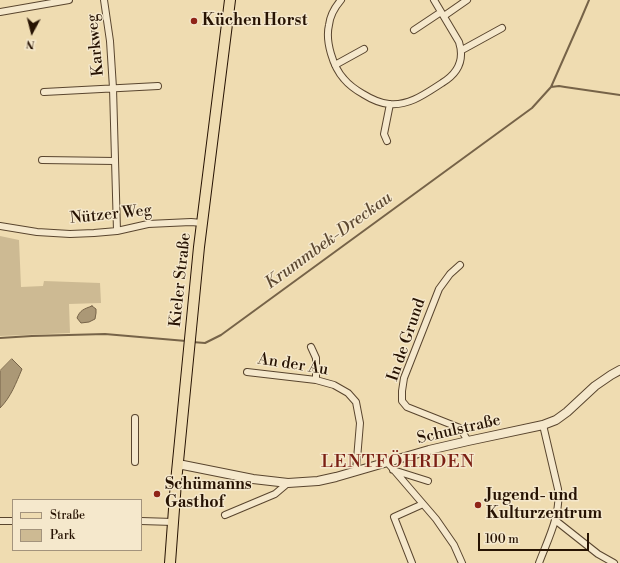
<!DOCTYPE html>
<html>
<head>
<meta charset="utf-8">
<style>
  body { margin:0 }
  #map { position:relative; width:620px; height:563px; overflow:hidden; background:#efdcb1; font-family:"Libre Bodoni",serif }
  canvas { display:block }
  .legend { position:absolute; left:12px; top:499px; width:130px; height:52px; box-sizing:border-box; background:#f5e8cc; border:1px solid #a3937c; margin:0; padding:5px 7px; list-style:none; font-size:12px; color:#271303 }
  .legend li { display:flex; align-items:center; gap:8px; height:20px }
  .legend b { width:20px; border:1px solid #a3937c }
  .north { position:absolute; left:12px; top:12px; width:40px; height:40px; -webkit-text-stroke:3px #f5e8cc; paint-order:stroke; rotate:187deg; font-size:11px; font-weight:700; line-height:16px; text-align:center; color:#271303 }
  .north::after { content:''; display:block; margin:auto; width:14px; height:18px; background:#271303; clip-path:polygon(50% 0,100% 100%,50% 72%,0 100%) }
  .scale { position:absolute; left:478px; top:533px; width:111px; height:18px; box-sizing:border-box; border:2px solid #271303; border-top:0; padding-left:5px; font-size:12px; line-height:14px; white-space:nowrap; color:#271303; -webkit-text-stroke:3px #f5e8cc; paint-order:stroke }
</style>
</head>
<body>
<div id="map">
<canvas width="620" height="563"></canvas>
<ul class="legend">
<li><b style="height:5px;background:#efdcb1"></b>Straße</li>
<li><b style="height:11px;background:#cdba93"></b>Park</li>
</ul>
<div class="north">N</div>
<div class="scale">100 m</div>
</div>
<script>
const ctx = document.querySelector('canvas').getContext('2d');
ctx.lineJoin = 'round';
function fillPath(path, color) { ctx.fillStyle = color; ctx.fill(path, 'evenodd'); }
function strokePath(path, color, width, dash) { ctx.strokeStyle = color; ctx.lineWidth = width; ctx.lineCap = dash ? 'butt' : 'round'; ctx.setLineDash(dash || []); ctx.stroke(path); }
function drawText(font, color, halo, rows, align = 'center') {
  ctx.font = font + ' "Libre Bodoni",serif'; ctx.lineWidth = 3; ctx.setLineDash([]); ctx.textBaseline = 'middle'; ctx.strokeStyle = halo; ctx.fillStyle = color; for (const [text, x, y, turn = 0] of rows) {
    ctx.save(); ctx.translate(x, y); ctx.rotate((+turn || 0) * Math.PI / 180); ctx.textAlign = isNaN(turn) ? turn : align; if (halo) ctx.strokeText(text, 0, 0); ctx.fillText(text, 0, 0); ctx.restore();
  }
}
const green = new Path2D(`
  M0 236 19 240 21 287 43 286 44 281 100 283 101 303 69 304 70 333 0 336Z`);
const water = new Path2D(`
  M92 306 96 309V313L95 319 89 322 81 323 77 318C80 310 84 309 92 306Z
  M12 359 22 369C16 383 11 397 0 408V371Z`);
const stream = new Path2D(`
  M551 87 559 86 565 87 620 95
  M0 338 32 336 105 334 186 341
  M192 342 205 343 221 335 532 108 551 87 581 19 589 0`);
const minor = new Path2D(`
  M104 0 110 41 113 88 117 231
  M341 0C335 7 330 16 329 25 325 41 333 67 344 79 349 85 356 90 363 94 371 99 379 103 389 104 409 106 425 94 442 83 457 74 465 61 459 42L434 0
  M0 12 69 0
  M444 16 467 0
  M414 30 441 12
  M462 50 502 28
  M335 65 364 49
  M44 92 158 86
  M387 141 384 134 390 104
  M42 160 115 161
  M0 226 37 232 70 234 94 233 117 231 148 224 191 222 202 223
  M460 265 450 274 439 289 404 378 402 391V401L407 407 460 428 468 441
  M311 347 316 358V380
  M247 372 316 380 334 385 348 393 356 402 360 423 356 471
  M135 462V418
  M387 462 436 519 454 545 462 563
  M393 470 428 481
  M225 515 275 494 288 483
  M555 520 598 554 614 563
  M0 521H13
  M141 521 173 522
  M412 563 394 517 423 504
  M539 563C548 539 561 515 558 489L543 425`);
const tertiary = new Path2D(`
  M178 466 183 465 253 479 288 483 318 481 336 477 429 450 468 441 543 425 556 420 567 412 595 386 611 375 620 370`);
const primary = new Path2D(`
  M170 563 176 482 199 247 230 0`);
const markers = [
  [194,21,4,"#8f2418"],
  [157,494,4,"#8f2418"],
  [478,505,4,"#8f2418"]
];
const poiNames = [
  ["Küchen Horst",202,21],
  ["Schümanns",165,485],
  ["Gasthof",165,503],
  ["Jugend- und",486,496],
  ["Kulturzentrum",486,514]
];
const streetNames = [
  ["Karkweg",96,45,-96],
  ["Nützer Weg",111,215,-6],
  ["Kieler Straße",181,280,-84],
  ["In de Grund",407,340,-71],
  ["An der Au",293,365,9],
  ["Schulstraße",459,430,-13]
];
const waterNames = [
  ["Krummbek-Dreckau",329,241,-36]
];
const quarterNames = [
  ["LENTFÖHRDEN",398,463]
];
fillPath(green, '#cdba93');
fillPath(water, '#ab9876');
strokePath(water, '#766348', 1);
strokePath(stream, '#766348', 2);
strokePath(minor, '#59452e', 8);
strokePath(tertiary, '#59452e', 10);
strokePath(primary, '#271303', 12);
strokePath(minor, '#f5e8cc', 6);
strokePath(tertiary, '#f5e8cc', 8);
strokePath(primary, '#efdcb1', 10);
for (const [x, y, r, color] of markers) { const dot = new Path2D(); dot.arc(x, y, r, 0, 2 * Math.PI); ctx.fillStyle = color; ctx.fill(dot); strokePath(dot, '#f5e8cc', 1.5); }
drawText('bold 16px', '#271303', '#f5e8cc', poiNames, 'left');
drawText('16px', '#271303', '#f5e8cc', streetNames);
drawText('italic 17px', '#5c4831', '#f5e8cc', waterNames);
ctx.letterSpacing = '1px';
drawText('18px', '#7a1f14', '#f5e8cc', quarterNames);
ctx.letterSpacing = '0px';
</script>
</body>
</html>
